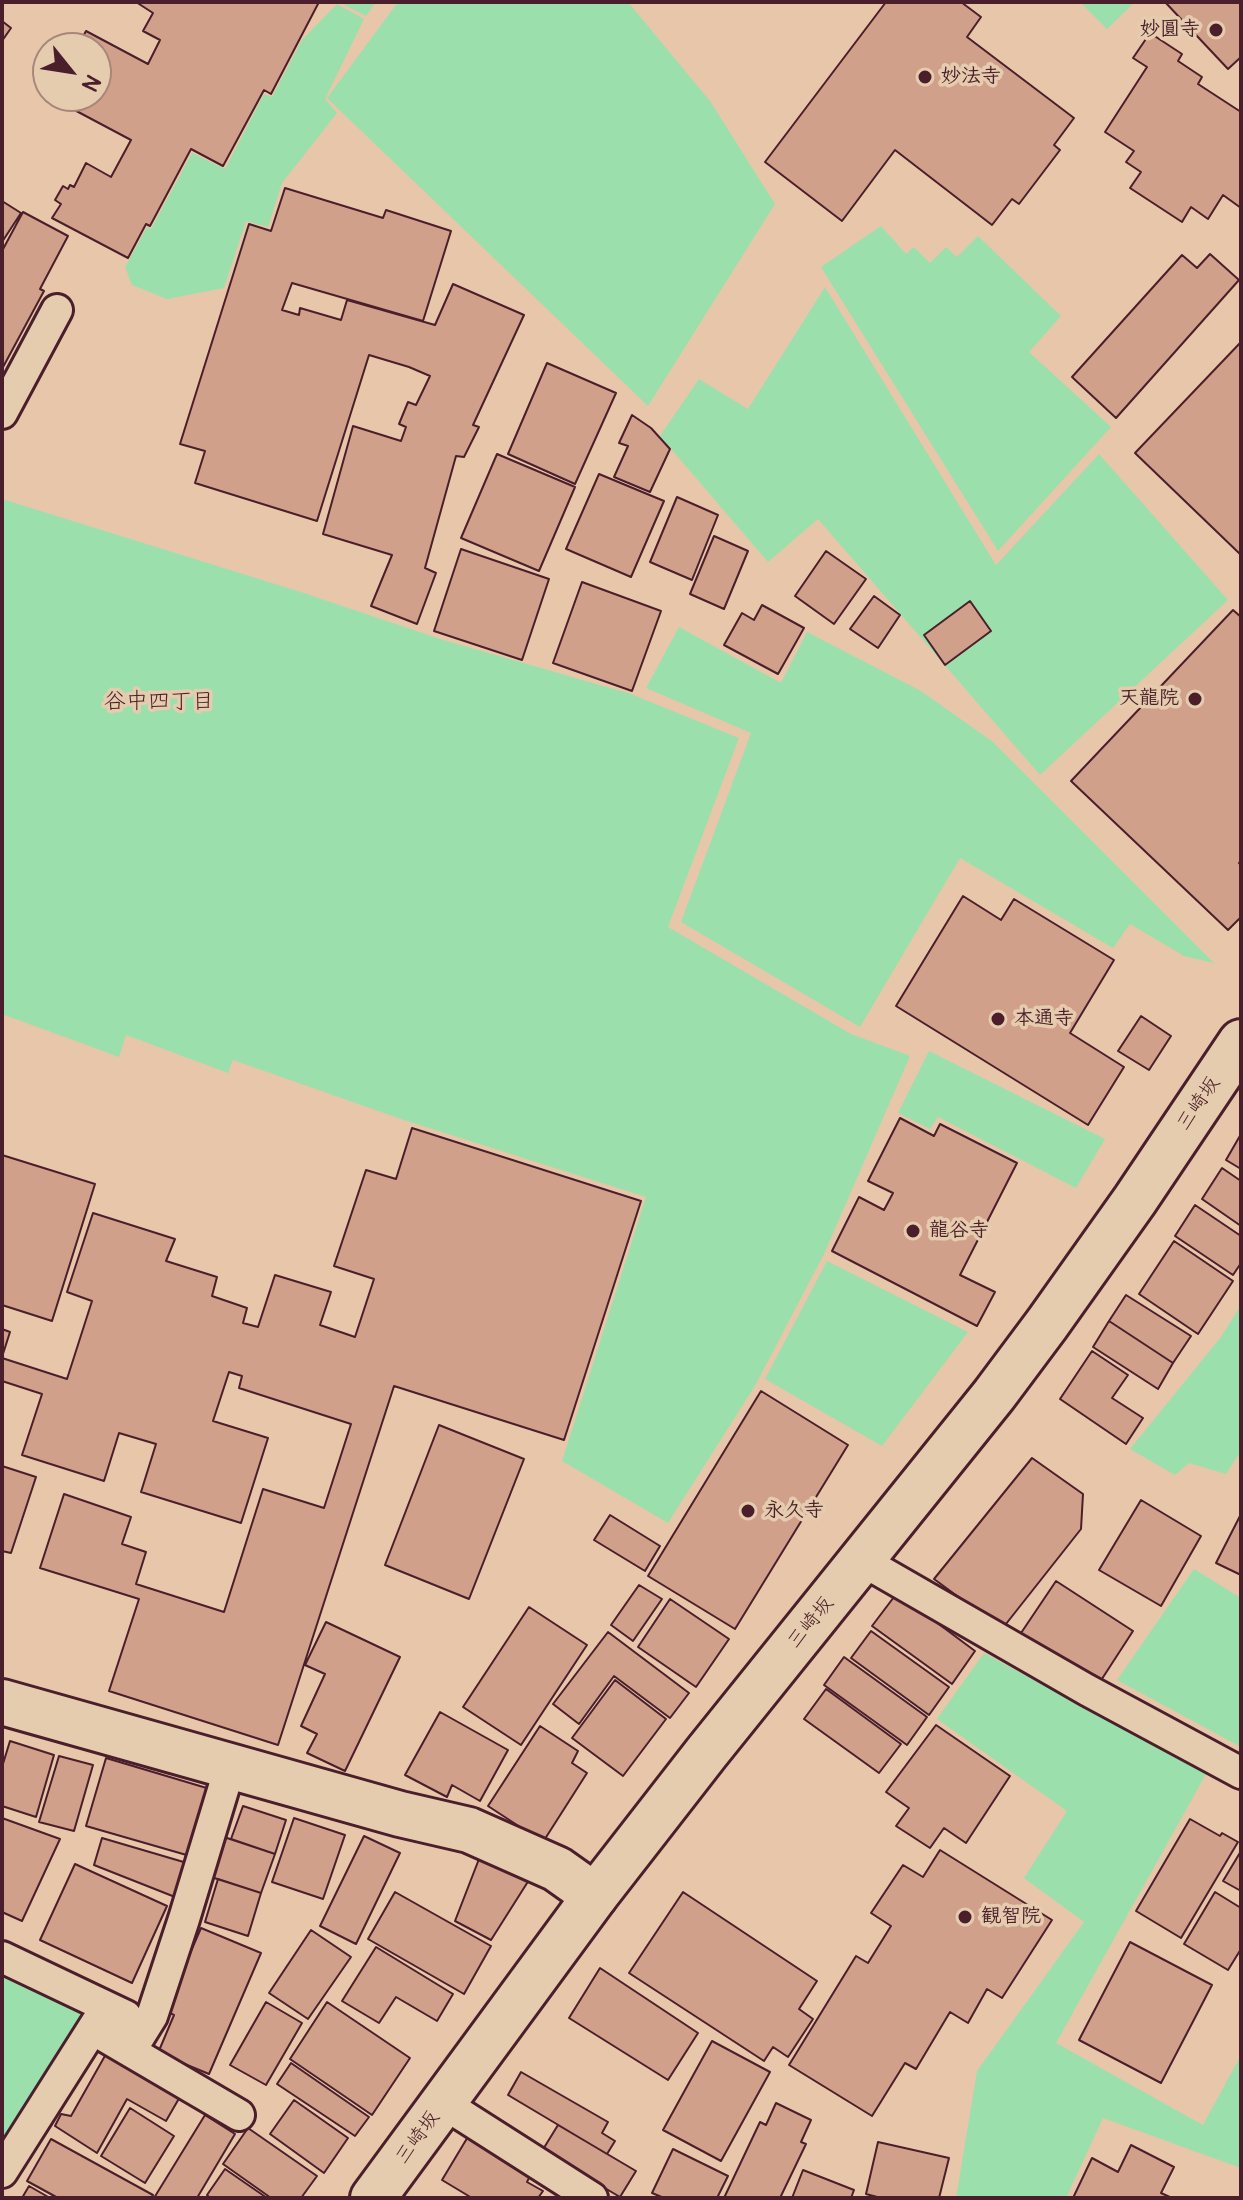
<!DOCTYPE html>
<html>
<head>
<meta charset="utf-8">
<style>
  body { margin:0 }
  #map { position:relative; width:1243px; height:2200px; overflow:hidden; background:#e7c6a9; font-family:Pangolin,sans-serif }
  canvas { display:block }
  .frame { position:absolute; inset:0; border:4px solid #4a1f2b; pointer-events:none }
  .north { position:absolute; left:32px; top:32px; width:80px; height:80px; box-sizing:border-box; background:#e6ccae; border:2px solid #a8877a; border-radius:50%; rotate:120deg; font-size:22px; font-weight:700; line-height:32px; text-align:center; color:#4a1f2b }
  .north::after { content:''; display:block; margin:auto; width:28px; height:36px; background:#4a1f2b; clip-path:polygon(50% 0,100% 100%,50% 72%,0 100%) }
</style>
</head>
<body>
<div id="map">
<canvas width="1243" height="2200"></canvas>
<div class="frame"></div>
<div class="north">N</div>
</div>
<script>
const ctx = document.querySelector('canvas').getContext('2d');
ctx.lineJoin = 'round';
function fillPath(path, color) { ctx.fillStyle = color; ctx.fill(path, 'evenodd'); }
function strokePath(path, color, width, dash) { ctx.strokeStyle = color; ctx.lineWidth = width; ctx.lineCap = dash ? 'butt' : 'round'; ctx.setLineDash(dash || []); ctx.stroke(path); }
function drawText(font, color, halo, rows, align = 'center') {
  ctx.font = font + ' Pangolin,"Klee One",sans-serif'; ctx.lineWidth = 7; ctx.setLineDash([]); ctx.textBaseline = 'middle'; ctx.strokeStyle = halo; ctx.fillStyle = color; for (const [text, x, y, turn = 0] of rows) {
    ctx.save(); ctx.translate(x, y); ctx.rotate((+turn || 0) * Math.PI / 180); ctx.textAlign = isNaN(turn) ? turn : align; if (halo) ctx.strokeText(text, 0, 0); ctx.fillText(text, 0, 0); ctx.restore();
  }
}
const green = new Path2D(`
  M339 2H376L366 16Z
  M398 2H628L710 101 775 204 648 406 327 98Z
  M1080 2H1135L1107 29Z
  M337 4 364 19 325 99 337 113 282 183 268 227 246 221 224 288 167 299 132 285 125 267 147 227 151 229 192 153 225 169 264 94 272 97 302 40Z
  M881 226 906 254 914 247 930 263 946 247 957 257 978 236 1061 316 1029 352 1111 427 998 551 821 267Z
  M825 287 996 565 1099 454 1228 600 1040 775 818 519 768 562 660 436 699 379 748 409Z
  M2 499 304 593 440 639 631 694 739 738 668 927 851 1034 910 1056 824 1254 756 1384 668 1523 562 1461 646 1197 401 1119 233 1060 228 1073 126 1035 119 1057 2 1014Z
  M679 627 781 683 807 632 921 691 993 742 1214 963 1184 956 1130 924 1113 948 960 858 860 1027 681 922 751 733 646 688Z
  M929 1051 1105 1139 1076 1188 938 1117 930 1129 898 1113Z
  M827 1261 968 1332 882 1446 765 1379Z
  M1241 1305V1451L1226 1474 1189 1463 1175 1475 1130 1449 1221 1337Z
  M1194 1569 1241 1598V1747L1117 1680Z
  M984 1653 1206 1774 1056 2043 1203 2125 1241 2055V2168L1103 2118 1066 2198H956L977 2071 1084 1922 1024 1878 1067 1811 937 1719Z
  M2 1966 90 2005 2 2141Z`);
const building = new Path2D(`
  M136 2H319L271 94 264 90 223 166 191 149 150 226 146 224 128 258 52 218 61 204 55 200 63 186 68 189 70 185 74 187 86 163 111 177 131 140 50 97 96 96V48H77L86 31 148 64 160 40 143 31 153 13Z
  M886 2H961L981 17 967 37 1074 118 1054 145 1060 150 1019 204 1012 199 992 225 895 150 842 221 765 162Z
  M1165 2H1241V57L1228 69Z
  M2 21 11 28 2 41Z
  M1150 33 1182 54 1178 61 1202 77 1198 84 1241 112V208L1223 195 1208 219 1191 207 1182 222 1130 188 1141 172 1126 162 1134 151 1105 132 1147 67 1133 58Z
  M285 188 383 218 386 210 451 231 423 321 292 283 282 310 299 315 300 308 341 320 347 300 435 325 453 284 524 315 473 425 479 427 464 457 456 456 425 568 436 573 417 624 371 606 392 555 323 534 353 426 401 441 406 427 399 424 408 402 416 405 430 376 409 367 369 355 317 521 195 483 205 451 180 444 249 224 271 231Z
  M2 201 21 213 2 242Z
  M23 212 68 236 40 289 44 291 2 369V251Z
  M1210 254 1239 280 1116 418 1072 377 1182 255 1197 268Z
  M1241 342V555L1135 453Z
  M547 363 616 393 575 484 508 454Z
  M632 415 651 428 670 449 650 492 614 477 628 446 619 443Z
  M497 454 575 487 539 571 461 538Z
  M599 474 664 501 631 577 566 549Z
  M677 497 718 515 692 580 650 562Z
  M714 536 748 551 724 609 690 594Z
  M461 549 549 579 522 660 434 631Z
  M826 551 866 579 834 624 795 596Z
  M582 582 661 611 632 691 553 663Z
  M874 596 900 615 878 648 850 629Z
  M970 601 991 631 945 665 924 635Z
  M762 605 804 628 778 674 724 645 742 613 754 620Z
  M1233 610 1241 617V861L1239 863 1241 865V917L1228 930 1071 781Z
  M963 896 1001 920 1014 899 1114 960 1070 1033 1124 1067 1088 1125 896 1006Z
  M1141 1016 1171 1036 1149 1070 1118 1051Z
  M900 1118 934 1136 940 1124 1017 1163 960 1275 995 1292 977 1326 832 1251 859 1197 884 1210 893 1193 868 1181Z
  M412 1128 641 1201 564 1440 394 1386 278 1745 109 1691 139 1599 40 1568 64 1494 131 1517 122 1544 146 1552 136 1584 224 1612 263 1489 324 1508 351 1424 239 1388 242 1376 229 1372 213 1421 268 1438 241 1523 141 1492 156 1444 119 1433 104 1481 22 1455 42 1394 2 1381V1358L67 1379 92 1301 67 1292 93 1213 175 1239 166 1261 217 1277 212 1296 247 1308 243 1323 258 1327 275 1275 331 1292 320 1325 355 1337 374 1279 334 1266 366 1170 396 1179Z
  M1241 1134V1169L1226 1160Z
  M2 1155 95 1184 52 1321 2 1305Z
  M1222 1168 1241 1181V1226L1202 1199Z
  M1195 1205 1241 1236V1263L1233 1275 1175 1236Z
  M1174 1241 1233 1281 1198 1334 1139 1294Z
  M1126 1295 1191 1336 1173 1363 1109 1321Z
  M1109 1321 1173 1363 1158 1389 1093 1347Z
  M2 1329 10 1332 2 1357Z
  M1092 1351 1128 1375 1112 1398 1143 1418 1126 1444 1060 1399Z
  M761 1391 848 1445 735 1629 648 1576Z
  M439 1425 524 1459 469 1599 385 1565Z
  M1032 1458 1083 1494 1081 1529 1002 1629 934 1579Z
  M2 1466 36 1477 11 1553 2 1551Z
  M1141 1500 1201 1536 1161 1606 1099 1570Z
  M1241 1514V1575L1216 1563Z
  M610 1515 660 1546 645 1571 594 1540Z
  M1056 1581 1133 1631 1098 1685 1019 1636Z
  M639 1585 662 1599 633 1641 611 1625Z
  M897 1593 975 1651 952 1684 872 1626Z
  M670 1599 729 1639 696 1687 638 1647Z
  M529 1607 587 1645 521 1745 463 1707Z
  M326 1622 400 1657 345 1771 307 1753 317 1734 301 1726 325 1674 305 1665Z
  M871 1631 949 1687 929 1715 851 1658Z
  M608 1632 689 1693 670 1718 614 1676 579 1724 553 1704Z
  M844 1657 927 1717 907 1745 824 1685Z
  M615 1680 666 1719 623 1776 572 1738Z
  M826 1689 901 1744 879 1773 804 1719Z
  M440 1712 508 1750 480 1801 452 1785 447 1797 405 1775Z
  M936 1725 1010 1776 966 1843 944 1828 930 1848 896 1826 909 1808 886 1792Z
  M540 1726 578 1751 572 1763 587 1773 543 1842 488 1806Z
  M10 1741 54 1755 36 1817 2 1806V1767Z
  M59 1756 93 1765 74 1831 39 1822Z
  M106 1758 210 1789 190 1856 86 1826Z
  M243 1806 286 1820 275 1854 231 1839Z
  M2 1818 60 1839 22 1921 2 1912Z
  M294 1818 345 1835 323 1899 272 1882Z
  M1190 1819 1220 1836 1222 1833 1238 1842 1181 1938 1136 1911Z
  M221 1836 275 1854 261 1893 208 1876Z
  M364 1836 400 1853 356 1944 320 1926Z
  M102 1838 187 1863 175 1897 94 1865Z
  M940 1850 1052 1920 1002 1998 987 1989 968 2023 950 2012 916 2069 905 2063 872 2116 789 2065 856 1956 868 1963 891 1926 871 1913 903 1865 923 1877Z
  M1241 1851V1891L1223 1881Z
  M479 1859 529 1880 491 1940 455 1921Z
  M75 1864 167 1906 132 1983 40 1940Z
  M218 1879 261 1893 248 1936 205 1922Z
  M395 1892 491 1946 464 1994 368 1939Z
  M683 1892 817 1981 799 2009 813 2019 788 2057 773 2047 764 2061 629 1973Z
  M1215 1892 1241 1908V1949L1228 1970 1184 1944Z
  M201 1928 261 1953 209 2074 158 2053 174 2015 165 2011Z
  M311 1930 351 1957 308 2019 269 1993Z
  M1130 1942 1212 1985 1161 2083 1079 2040Z
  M376 1947 453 1994 437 2021 396 1997 379 2023 342 2001Z
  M600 1968 698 2033 668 2080 569 2018Z
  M266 2002 302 2023 266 2085 230 2065Z
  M327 2002 410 2058 372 2115 290 2059Z
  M712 2041 770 2072 721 2161 663 2130Z
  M106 2054 181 2095 166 2121 127 2099 97 2153 55 2126 61 2114 71 2116Z
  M291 2063 369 2117 355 2136 277 2084Z
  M521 2072 608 2122 602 2133 615 2141 607 2154 508 2095Z
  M294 2100 348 2138 324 2173 270 2134Z
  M776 2103 811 2120 801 2142 806 2144 780 2198H724L760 2122 766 2125Z
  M130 2108 174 2136 145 2183 101 2156Z
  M205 2115 235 2134 197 2198H154Z
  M558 2125 636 2171 620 2197 542 2151Z
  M248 2128 317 2176 301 2198H271L223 2164Z
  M469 2135 532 2172 527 2182 543 2191 538 2198H472L442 2180Z
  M51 2139 153 2195 151 2198H58L27 2181Z
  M878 2142 949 2158 939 2198H881L866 2194Z
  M1131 2145 1174 2167 1161 2193 1172 2198H1073L1092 2158 1118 2172Z
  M673 2149 728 2176 717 2198H664L652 2193Z
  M225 2169 267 2198H210L207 2195Z
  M803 2170 854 2190 851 2198H792Z
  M29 2186 50 2198H22Z`);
const service = new Path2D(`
  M2 413 57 310
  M861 1560 1087 1690 1241 1773
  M2 1957 126 2016
  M106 2037 239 2115
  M443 2103 592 2198
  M2 2172 100 2017 139 2037 152 2016 184 1919 230 1767`);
const minor = new Path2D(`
  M2 1702 400 1814 469 1830 557 1869 595 1896`);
const secondary = new Path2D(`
  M373 2198 595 1896 707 1752 994 1395 1047 1324 1135 1200 1241 1042`);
const markers = [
  [1216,30,8,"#4a1f2b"],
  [925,77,8,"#4a1f2b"],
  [1195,699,8,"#4a1f2b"],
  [998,1019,8,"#4a1f2b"],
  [913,1231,8,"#4a1f2b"],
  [748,1511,8,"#4a1f2b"],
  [965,1917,8,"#4a1f2b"]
];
const poiNames = [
  ["妙圓寺",1200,30,"right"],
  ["妙法寺",941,77],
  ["天龍院",1179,699,"right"],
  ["本通寺",1014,1019],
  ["龍谷寺",929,1231],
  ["永久寺",764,1511],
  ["観智院",981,1917]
];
const streetNames = [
  ["三崎坂",1199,1104,-56],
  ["三崎坂",811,1623,-51],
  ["三崎坂",418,2138,-54]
];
const neighbourhoodNames = [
  ["谷中四丁目",159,702]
];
fillPath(green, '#9be0ac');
fillPath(building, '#d0a08a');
strokePath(building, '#4a1f2b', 2);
strokePath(service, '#4a1f2b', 36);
strokePath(minor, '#4a1f2b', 50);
strokePath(secondary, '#4a1f2b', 50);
strokePath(service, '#e6ccae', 30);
strokePath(minor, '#e6ccae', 44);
strokePath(secondary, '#e6ccae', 44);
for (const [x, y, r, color] of markers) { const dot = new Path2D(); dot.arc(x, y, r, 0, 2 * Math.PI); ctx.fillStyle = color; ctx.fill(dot); strokePath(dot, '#e6ccae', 3); }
drawText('bold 20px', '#4a1f2b', '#e6ccae', poiNames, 'left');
drawText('20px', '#4a1f2b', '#e6ccae', streetNames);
drawText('22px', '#4a1f2b', '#e6ccae', neighbourhoodNames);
</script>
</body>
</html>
